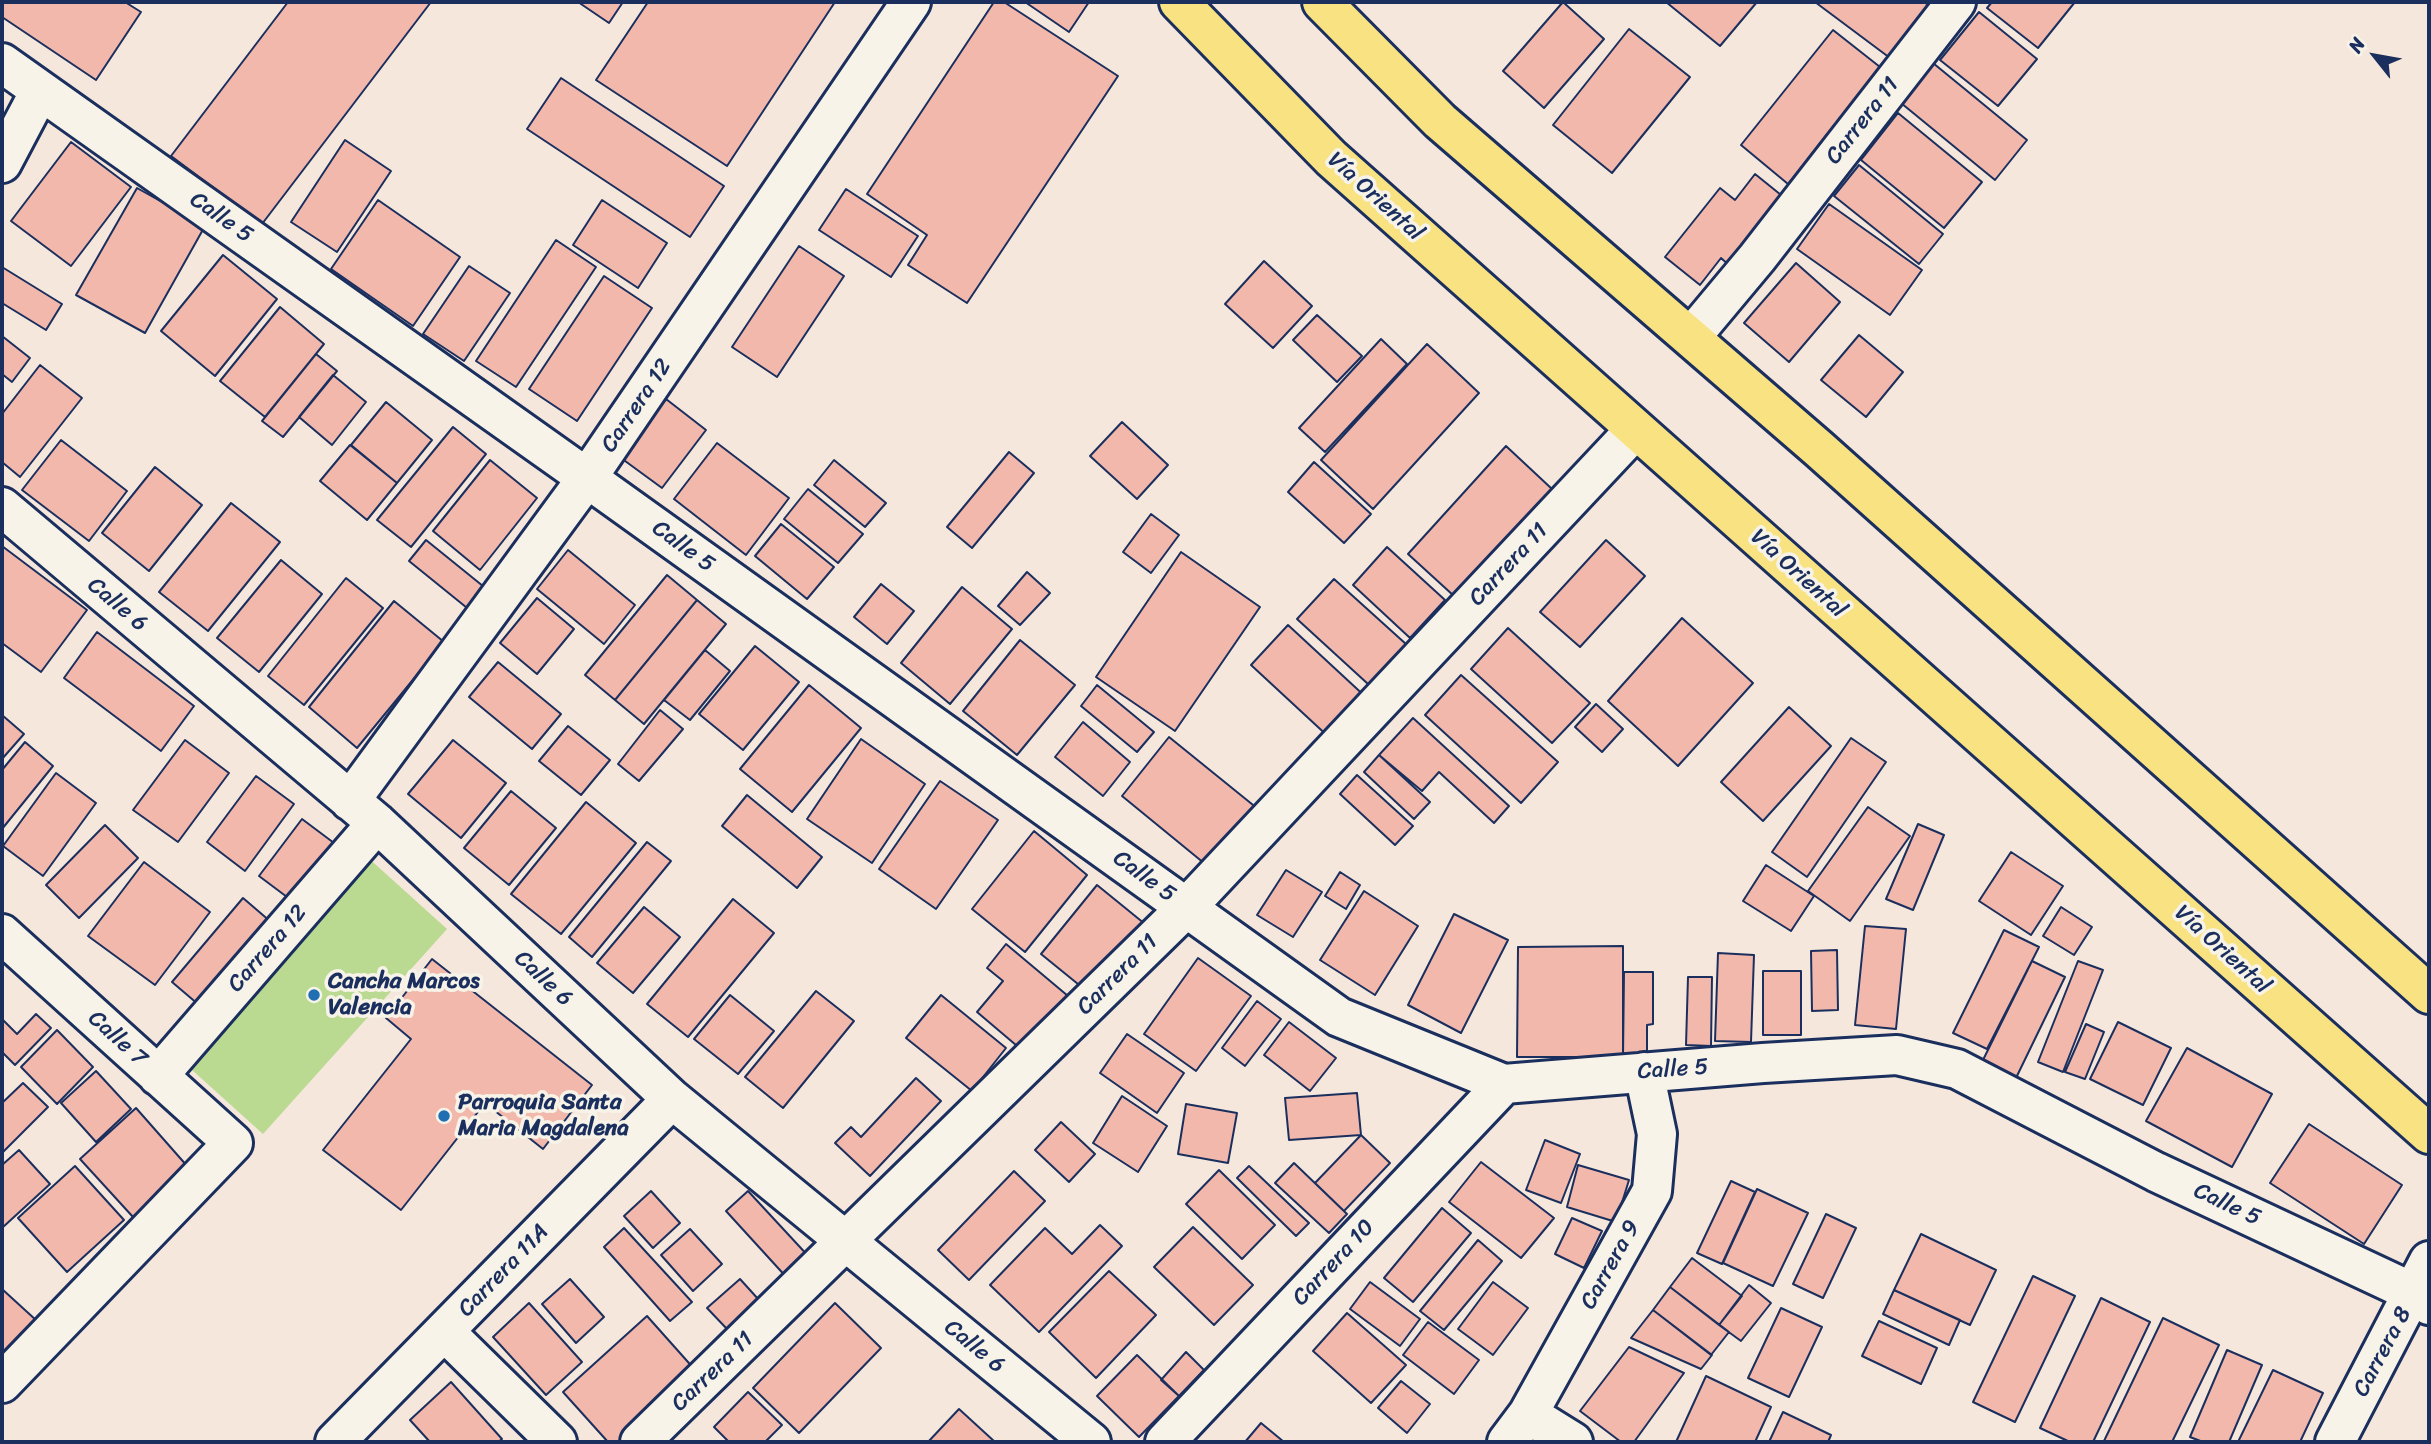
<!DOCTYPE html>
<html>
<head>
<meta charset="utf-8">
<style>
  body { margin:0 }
  #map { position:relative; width:2431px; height:1444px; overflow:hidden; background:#f6e7dc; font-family:Sriracha,sans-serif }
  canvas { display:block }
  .frame { position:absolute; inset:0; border:4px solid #1b2f5e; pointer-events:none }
  .north { position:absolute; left:2340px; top:21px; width:70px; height:70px; -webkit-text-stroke:5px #f7f3e8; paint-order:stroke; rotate:301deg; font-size:19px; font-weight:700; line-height:28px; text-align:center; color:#1b2f5e }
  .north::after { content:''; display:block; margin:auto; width:24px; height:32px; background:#1b2f5e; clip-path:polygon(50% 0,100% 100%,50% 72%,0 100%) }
</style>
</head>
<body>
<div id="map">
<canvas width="2431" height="1444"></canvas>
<div class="frame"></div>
<div class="north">N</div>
</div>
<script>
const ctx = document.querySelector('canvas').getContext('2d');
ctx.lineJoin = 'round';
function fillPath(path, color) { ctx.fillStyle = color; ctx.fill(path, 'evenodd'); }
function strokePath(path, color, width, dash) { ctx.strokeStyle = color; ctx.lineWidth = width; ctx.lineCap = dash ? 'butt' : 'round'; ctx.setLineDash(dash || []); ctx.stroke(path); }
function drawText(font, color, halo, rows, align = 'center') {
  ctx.font = font + ' Sriracha,sans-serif'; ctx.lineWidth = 7; ctx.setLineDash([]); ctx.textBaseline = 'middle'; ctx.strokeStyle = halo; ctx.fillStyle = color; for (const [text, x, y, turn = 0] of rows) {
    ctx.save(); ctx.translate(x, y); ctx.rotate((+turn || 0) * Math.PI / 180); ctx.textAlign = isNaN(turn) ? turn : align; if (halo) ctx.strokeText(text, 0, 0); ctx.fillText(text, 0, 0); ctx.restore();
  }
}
const green = new Path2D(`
  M365 855 447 929 263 1134 181 1060Z`);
const building = new Path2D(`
  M2 2H125L141 12 96 80 2 17Z
  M288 2H431L262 224 171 156Z
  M578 2H623L609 23Z
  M648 2H835L727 166 596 80Z
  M994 2H1004L1118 76 967 303 908 265 927 235 867 194Z
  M1025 2H1089L1069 32Z
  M1563 2 1604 39 1544 108 1503 71Z
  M1666 2H1757L1720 46Z
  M1815 2H1924L1931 7 1890 58Z
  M1992 2H2075L2038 48 1987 8Z
  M1979 12 2037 59 1998 106 1940 60Z
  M1629 29 1690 77 1612 173 1553 125Z
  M1833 30 1880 67 1788 184 1741 145Z
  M1933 63 2027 140 1995 180 1901 103Z
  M561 78 724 186 690 237 527 129Z
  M1898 113 1982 182 1944 228 1861 160Z
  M345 140 391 171 337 252 291 222Z
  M71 142 131 187 71 266 11 221Z
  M1859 165 1943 234 1919 264 1834 196Z
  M1755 174 1786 199 1731 267 1721 258 1700 285 1665 257 1720 188 1735 200Z
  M137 188 205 226 145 333 76 295Z
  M846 189 918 236 891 277 819 230Z
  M378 200 460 257 413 326 331 269Z
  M602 200 667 243 638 288 573 245Z
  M1829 204 1922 270 1890 315 1797 249Z
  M556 240 596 267 516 387 476 361Z
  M799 246 844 276 777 377 732 347Z
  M223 255 277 299 215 376 161 331Z
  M1264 261 1312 306 1273 348 1225 304Z
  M1796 263 1840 302 1789 362 1744 323Z
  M469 266 510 293 464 361 423 334Z
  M2 267 62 304 46 330 2 303Z
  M604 276 652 308 577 421 529 389Z
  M280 307 324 344 265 417 220 381Z
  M1317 315 1362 356 1337 382 1293 340Z
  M1859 335 1903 372 1866 417 1821 380Z
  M2 336 30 358 12 382 2 374Z
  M1381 339 1407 364 1325 452 1299 428Z
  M1427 344 1479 393 1373 509 1321 460Z
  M316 354 337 371 283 437 262 421Z
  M40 365 82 398 20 477 2 462V414Z
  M333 375 366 402 332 445 299 417Z
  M666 399 706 430 662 488 621 458Z
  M386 402 432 440 397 483 351 445Z
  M1122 422 1168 465 1137 499 1090 456Z
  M453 427 486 454 411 547 377 520Z
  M61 440 127 491 89 541 22 490Z
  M717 443 789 498 746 555 674 499Z
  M350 445 397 483 367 520 320 481Z
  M1506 446 1552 489 1454 596 1408 554Z
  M1009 452 1034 473 972 548 947 527Z
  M490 460 537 498 480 570 433 531Z
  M834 460 886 503 865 527 814 485Z
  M1314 462 1371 514 1344 543 1288 492Z
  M155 467 202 505 149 571 102 533Z
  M808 489 863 534 838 563 784 519Z
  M231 503 280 542 208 631 159 592Z
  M1151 514 1179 535 1151 573 1123 552Z
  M781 524 834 567 807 599 755 556Z
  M426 540 494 595 477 616 409 561Z
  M1606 540 1645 576 1580 647 1540 612Z
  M2 546 87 610 41 672 2 643Z
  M1387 547 1445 600 1410 638 1353 585Z
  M568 550 635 605 604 644 537 589Z
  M1181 552 1260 607 1175 731 1096 677Z
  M281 560 322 594 259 672 217 638Z
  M1027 572 1050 593 1020 625 998 606Z
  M667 575 697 600 615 700 585 675Z
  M346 578 383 608 304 705 268 676Z
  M1334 579 1417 654 1380 695 1297 619Z
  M881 584 914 611 887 644 854 617Z
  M962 587 1012 629 950 704 901 663Z
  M537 598 574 629 537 674 500 643Z
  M697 600 726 624 644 724 615 700Z
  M394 601 444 642 357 748 309 707Z
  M1682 618 1753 683 1678 766 1608 701Z
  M1288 625 1369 700 1332 740 1251 665Z
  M1508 628 1590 703 1552 743 1471 669Z
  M97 632 194 706 161 751 64 678Z
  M1020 640 1075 685 1017 755 963 711Z
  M755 646 799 682 743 750 699 714Z
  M705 650 730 671 690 720 664 700Z
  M498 662 561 714 532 749 469 697Z
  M1461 675 1558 762 1521 803 1425 715Z
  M809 685 861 728 792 812 740 769Z
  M1097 685 1154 732 1137 752 1081 706Z
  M1596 704 1623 729 1602 752 1575 727Z
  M1789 707 1831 746 1763 821 1721 782Z
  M660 710 683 729 639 781 618 764Z
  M2 715 24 734 2 759Z
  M1413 718 1509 806 1494 823 1439 772 1422 791 1379 755Z
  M1083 722 1130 762 1103 796 1055 757Z
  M568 726 610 760 581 795 539 761Z
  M1169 737 1258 809 1210 868 1122 796Z
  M1851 738 1886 762 1807 877 1772 852Z
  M861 739 925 784 872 863 807 819Z
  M185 740 229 773 178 842 133 810Z
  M453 740 506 783 461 838 408 794Z
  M25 742 53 766 2 829V770Z
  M1379 755 1430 802 1414 819 1364 772Z
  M56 773 96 803 43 876 3 846Z
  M1357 775 1413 826 1395 845 1340 794Z
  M256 776 294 804 245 871 207 842Z
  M940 781 998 820 936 909 879 869Z
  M511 791 556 828 509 885 464 848Z
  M747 795 822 857 797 888 722 826Z
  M586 802 636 843 561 934 511 894Z
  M1868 807 1910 836 1850 921 1808 891Z
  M302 819 342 849 299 906 259 876Z
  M1918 824 1944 835 1913 910 1886 899Z
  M105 825 138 858 79 918 46 885Z
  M1034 831 1087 875 1025 952 972 909Z
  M647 842 671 861 592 957 569 937Z
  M2011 852 2063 886 2031 935 1979 901Z
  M144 862 210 912 155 985 88 936Z
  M1766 865 1814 896 1791 931 1743 901Z
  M1286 870 1322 892 1293 937 1257 915Z
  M1340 872 1360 885 1346 909 1325 896Z
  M1097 885 1145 924 1089 993 1041 954Z
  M1364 891 1418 926 1375 995 1320 960Z
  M243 898 271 922 199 1005 172 982Z
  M733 899 774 933 688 1037 647 1004Z
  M644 907 680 937 633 993 597 963Z
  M2061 907 2092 927 2074 955 2043 936Z
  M1454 914 1508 940 1461 1033 1408 1005Z
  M1865 926 1906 929 1896 1029 1855 1025Z
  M2004 930 2039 947 1987 1049 1953 1033Z
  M1006 944 1068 996 1023 1051 977 1012 1003 981 987 968Z
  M1623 946V1057H1517L1518 947Z
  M1837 950 1838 1010 1812 1011 1811 951Z
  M1718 953 1754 955 1751 1042 1715 1041Z
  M1198 958 1251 996 1196 1071 1144 1034Z
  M432 959 592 1085 543 1149 485 1103 401 1210 323 1150 411 1039 386 1018Z
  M2032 961 2065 977 2015 1080 1981 1064Z
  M2078 961 2103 970 2063 1072 2038 1062Z
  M1763 971H1801V1035H1763Z
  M1624 972H1653V1024L1647 1025V1057H1623Z
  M1688 977H1712L1711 1046 1686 1045Z
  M816 991 854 1021 783 1108 745 1077Z
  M730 995 774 1031 738 1074 694 1039Z
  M941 995 1006 1048 972 1091 906 1038Z
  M1257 1001 1281 1019 1245 1066 1222 1048Z
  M36 1014 51 1028 15 1065 2 1052V1019L17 1034Z
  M1289 1022 1336 1058 1310 1091 1264 1055Z
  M2118 1022 2171 1048 2143 1105 2090 1079Z
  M2086 1024 2104 1032 2085 1079 2065 1072Z
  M57 1030 93 1067 57 1104 21 1067Z
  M1127 1034 1184 1073 1157 1113 1100 1073Z
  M2187 1048 2272 1094 2232 1167 2146 1121Z
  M96 1071 131 1109 96 1142 61 1103Z
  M916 1078 941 1101 870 1176 835 1143 851 1127 861 1137Z
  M23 1083 48 1107 2 1153V1103Z
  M1357 1093 1361 1135 1289 1140 1285 1098Z
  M1122 1096 1167 1126 1138 1172 1093 1143Z
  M1186 1104 1237 1113 1228 1163 1178 1154Z
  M136 1108 188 1167 133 1217 80 1159Z
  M1061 1122 1095 1154 1069 1182 1035 1150Z
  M2309 1124 2402 1185 2364 1244 2270 1183Z
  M1361 1135 1390 1163 1344 1211 1315 1183Z
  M1545 1140 1580 1154 1561 1203 1526 1190Z
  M19 1150 50 1184 2 1228V1165Z
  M1481 1162 1554 1218 1521 1258 1449 1202Z
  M1294 1163 1347 1214 1329 1233 1275 1183Z
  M1578 1165 1629 1180 1616 1222 1567 1207Z
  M75 1166 124 1220 67 1272 18 1218Z
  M1249 1166 1309 1223 1296 1236 1237 1178Z
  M1219 1170 1275 1225 1242 1259 1186 1204Z
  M1014 1171 1045 1201 969 1280 938 1250Z
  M1731 1181 1755 1192 1722 1264 1697 1253Z
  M1757 1189 1808 1213 1773 1286 1723 1263Z
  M651 1191 680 1223 653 1248 624 1216Z
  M748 1191 811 1259 789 1280 726 1211Z
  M1442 1208 1471 1233 1413 1302 1384 1278Z
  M1826 1214 1856 1228 1823 1298 1793 1284Z
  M1572 1218 1602 1231 1584 1268 1555 1254Z
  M1100 1225 1122 1246 1039 1332 990 1285 1045 1228 1072 1254Z
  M1193 1227 1253 1285 1214 1325 1154 1267Z
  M624 1228 692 1302 670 1321 604 1247Z
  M690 1229 722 1264 693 1291 661 1255Z
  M1921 1234 1996 1270 1970 1325 1894 1290Z
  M1478 1240 1502 1261 1444 1330 1420 1311Z
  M1692 1258 1742 1296 1719 1325 1670 1287Z
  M1109 1271 1156 1315 1096 1378 1049 1332Z
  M2033 1276 2075 1296 2015 1422 1973 1402Z
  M570 1279 604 1317 576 1343 542 1304Z
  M740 1279 759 1300 727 1329 707 1308Z
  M1370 1282 1420 1319 1400 1346 1350 1309Z
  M1493 1282 1528 1308 1493 1355 1458 1329Z
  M1749 1285 1771 1303 1741 1341 1719 1325Z
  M1670 1287 1729 1332 1711 1355 1653 1310Z
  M2 1289 37 1321 2 1360Z
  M1894 1290 1960 1320 1949 1345 1883 1314Z
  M2101 1298 2150 1322 2093 1442H2070L2040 1428Z
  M529 1303 582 1362 546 1395 493 1337Z
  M835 1303 881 1348 799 1433 753 1388Z
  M1781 1308 1822 1327 1789 1397 1748 1378Z
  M1653 1310 1712 1355 1701 1369 1631 1338Z
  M1347 1313 1406 1365 1371 1403 1313 1351Z
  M647 1316 696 1371 619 1442H608L563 1392Z
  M2163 1318 2219 1345 2172 1442H2108L2104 1441Z
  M1879 1321 1937 1348 1921 1384 1862 1356Z
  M1428 1322 1479 1360 1454 1394 1403 1355Z
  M1629 1347 1684 1373 1634 1442H1621L1580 1411Z
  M2227 1350 2262 1365 2229 1442H2203L2190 1437Z
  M1186 1352 1204 1370 1179 1396 1161 1380Z
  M1137 1355 1179 1396 1139 1437 1097 1396Z
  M2273 1370 2323 1393 2300 1442H2238Z
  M1706 1376 1771 1407 1755 1442H1676Z
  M1401 1381 1430 1404 1407 1433 1378 1408Z
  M451 1382 502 1439 498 1442H430L410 1420Z
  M748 1392 782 1425 765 1442H729L714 1427Z
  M959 1409 995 1442H928Z
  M1783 1412 1831 1435 1828 1442H1769Z
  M1261 1423 1284 1442H1245Z`);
const minor = new Path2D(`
  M2 63 587 478 1339 1017 1504 1084 1763 1063 1897 1055 1957 1069 2156 1172 2414 1293 2429 1305
  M2 163 40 91
  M1691 337 1757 258 1956 2
  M2 507 377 823 672 1099 1091 1442
  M350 801 587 478 911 2
  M2 934 233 1143 2 1383
  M158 1076 377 823
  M445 1332 557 1442
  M1528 1414 1573 1442
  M335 1442 672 1099
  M640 1442 1186 908 1635 430
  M1165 1442 1504 1084
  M1507 1442 1528 1414 1652 1191 1657 1134 1644 1072`);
const secondary = new Path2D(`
  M2335 1442 2429 1261`);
const trunk = new Path2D(`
  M1179 2 1331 158 2429 1134
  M1322 2 1440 121 1819 449 2429 994`);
const markers = [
  [314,995,7,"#1f6fb2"],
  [444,1116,7,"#1f6fb2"]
];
const streetNames = [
  ["Carrera 11",1863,121,-52],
  ["Vía Oriental",1375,197,42],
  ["Calle 5",221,218,35],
  ["Carrera 12",637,406,-56],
  ["Calle 5",683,547,36],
  ["Carrera 11",1509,565,-47],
  ["Vía Oriental",1798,574,42],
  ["Calle 6",117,605,40],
  ["Calle 5",1144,877,36],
  ["Carrera 12",268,949,-49],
  ["Vía Oriental",2222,950,42],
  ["Carrera 11",1118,975,-45],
  ["Calle 6",543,979,43],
  ["Calle 7",117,1039,42],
  ["Calle 5",1673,1070,-4],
  ["Calle 5",2227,1205,25],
  ["Carrera 10",1334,1263,-47],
  ["Carrera 9",1611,1265,-61],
  ["Carrera 11A",504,1271,-46],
  ["Calle 6",974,1347,39],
  ["Carrera 8",2383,1352,-62],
  ["Carrera 11",713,1372,-44]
];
const poiNames = [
  ["Cancha Marcos",328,982],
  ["Valencia",328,1008],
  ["Parroquia Santa",458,1103],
  ["Maria Magdalena",458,1129]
];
fillPath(green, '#bad991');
fillPath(building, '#f2b8ab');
strokePath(building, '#1b2f5e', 2);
strokePath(minor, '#1b2f5e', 44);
strokePath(secondary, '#1b2f5e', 44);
strokePath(trunk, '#1b2f5e', 44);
strokePath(minor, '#f7f3e8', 38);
strokePath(secondary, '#f7f3e8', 38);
strokePath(trunk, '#f8e281', 38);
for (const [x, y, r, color] of markers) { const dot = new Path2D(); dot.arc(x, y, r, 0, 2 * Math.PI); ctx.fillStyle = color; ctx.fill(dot); strokePath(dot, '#f7f3e8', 2.5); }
drawText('23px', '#1b2f5e', '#f7f3e8', streetNames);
drawText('bold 23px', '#1b2f5e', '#f7f3e8', poiNames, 'left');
</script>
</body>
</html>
